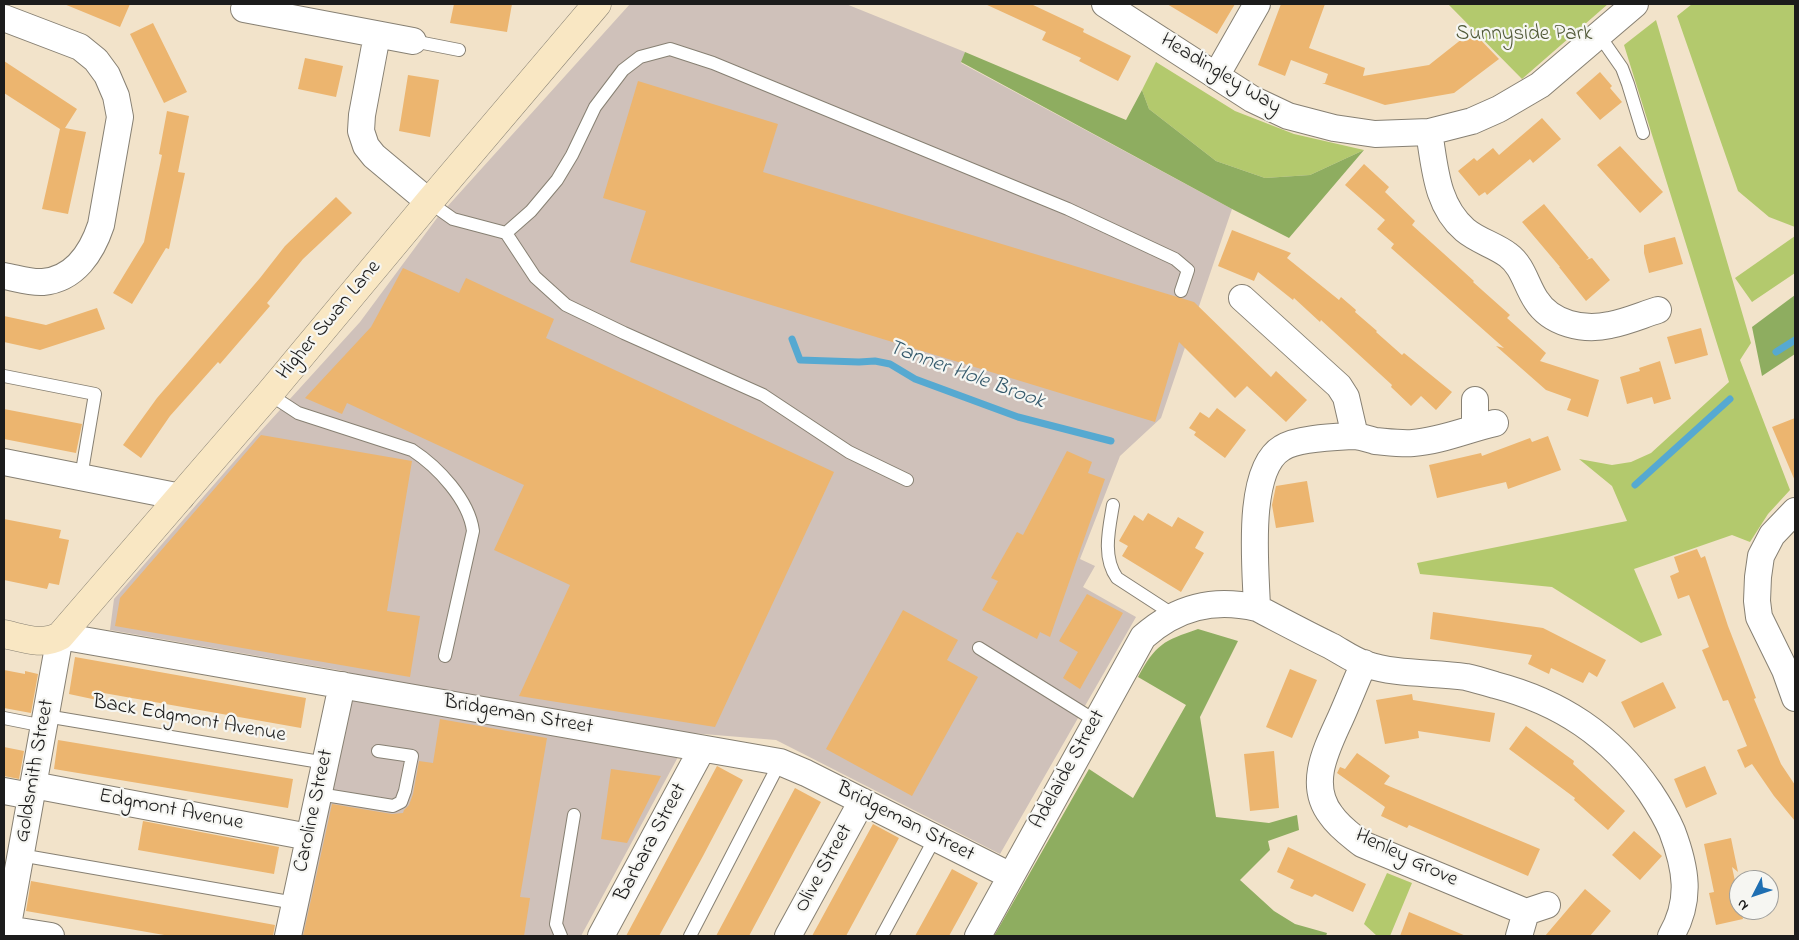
<!DOCTYPE html>
<html>
<head>
<meta charset="utf-8">
<style>
  body { margin:0 }
  #map { position:relative; width:1799px; height:940px; overflow:hidden; background:#f2e3ca; font-family:"Indie Flower",sans-serif }
  canvas { display:block }
  .frame { position:absolute; inset:0; border:5px solid #1c1c1c; pointer-events:none }
  .north { position:absolute; left:1729px; top:870px; width:50px; height:50px; box-sizing:border-box; background:#f6f6f2; border:1px solid #9f9f9c; border-radius:50%; rotate:229deg; font-size:14px; font-weight:700; line-height:20px; text-align:center; color:#1c1c1c }
  .north::after { content:''; display:block; margin:auto; width:18px; height:22px; background:#1f6fb2; clip-path:polygon(50% 0,100% 100%,50% 72%,0 100%) }
</style>
</head>
<body>
<div id="map">
<canvas width="1799" height="940"></canvas>
<div class="frame"></div>
<div class="north">N</div>
</div>
<script>
const ctx = document.querySelector('canvas').getContext('2d');
ctx.lineJoin = 'round';
function fillPath(path, color) { ctx.fillStyle = color; ctx.fill(path, 'evenodd'); }
function strokePath(path, color, width, dash) { ctx.strokeStyle = color; ctx.lineWidth = width; ctx.lineCap = dash ? 'butt' : 'round'; ctx.setLineDash(dash || []); ctx.stroke(path); }
function drawText(font, color, halo, rows, align = 'center') {
  ctx.font = font + ' "Indie Flower",sans-serif'; ctx.lineWidth = 4.5; ctx.setLineDash([]); ctx.textBaseline = 'middle'; ctx.strokeStyle = halo; ctx.fillStyle = color; for (const [text, x, y, turn = 0] of rows) {
    ctx.save(); ctx.translate(x, y); ctx.rotate((+turn || 0) * Math.PI / 180); ctx.textAlign = isNaN(turn) ? turn : align; if (halo) ctx.strokeText(text, 0, 0); ctx.fillText(text, 0, 0); ctx.restore();
  }
}
const industrial = new Path2D(`
  M630 4H846L965 52 961 63 1232 209 1161 418 1120 456 1080 559 1095 566 1083 587 1136 617 1000 854 776 740 691 733 581 936H298L323 797 349 672 110 630 114 599 259 433 360 322 437 218Z`);
const green = new Path2D(`
  M1448 4H1608L1522 79Z
  M1692 4H1795V227L1769 217 1738 191 1677 16Z
  M1656 20 1751 343 1740 360 1790 490 1768 514 1750 542 1732 535 1634 569 1662 635 1641 643 1552 587 1420 574 1417 563 1627 521 1612 486 1579 459 1612 465 1631 462 1651 453 1729 382 1624 45Z
  M1156 62 1235 111 1294 134 1364 150 1310 175 1265 178 1216 161 1149 109 1142 90Z
  M1795 236V273L1752 302 1735 278Z
  M1387 873 1412 883 1390 936H1377L1364 924Z`);
const forest = new Path2D(`
  M965 52 1126 120 1142 90 1149 109 1216 161 1265 178 1310 175 1364 150 1289 238 1232 209 961 62Z
  M1795 295V354L1762 376 1752 327Z
  M1198 629 1238 641 1200 717 1216 817 1269 823 1297 815 1299 830 1268 841 1270 850 1240 880 1274 911 1295 924 1327 933 1326 936H994L1089 769 1133 798 1186 705 1138 677C1156 644 1163 641 1198 629Z`);
const stream = new Path2D(`
  M792 339 800 360 859 362 875 361 890 364 915 379 1018 417 1111 441
  M1776 352 1795 340
  M1635 485 1730 399`);
const building = new Path2D(`
  M64 4H130L120 27Z
  M454 4H512L507 32 450 23Z
  M985 4H1031L1084 29 1083 32 1131 56 1118 81 1079 61 1081 58 1042 40 1046 32Z
  M1167 4H1235L1217 34Z
  M1281 4H1325L1309 48 1365 68 1363 76 1429 65 1472 31 1499 59 1454 93 1385 105 1322 83H1325L1328 74 1291 60 1285 76 1258 65Z
  M153 23 187 92 164 103 130 34Z
  M305 58 343 66 336 97 298 89Z
  M4 61 77 109 65 128 86 132 68 214 42 209 60 129 4 93Z
  M1600 72 1612 86 1610 88 1622 102 1600 120 1576 93Z
  M408 75 439 80 430 137 399 131Z
  M638 81 778 124 763 172 1194 302 1271 377 1276 371 1307 400 1286 422 1247 386 1235 398 1179 342 1155 422 630 262 646 211 603 198Z
  M167 111 189 116 178 172 185 173 169 249 166 248 132 304 113 293 144 242 162 155 159 154Z
  M1542 118 1561 139 1533 163 1530 159 1487 195 1485 192 1479 196 1458 171 1474 158 1477 161 1493 148 1499 155Z
  M1620 146 1663 192 1640 213 1597 165Z
  M1364 164 1389 187 1385 192 1415 221 1412 225 1474 281 1473 282 1510 315 1507 318 1546 353 1540 361 1599 380 1588 417 1567 410 1571 399 1546 390 1496 346 1504 348 1391 248 1394 244 1377 229 1385 220 1345 185Z
  M336 197 352 213 303 259 267 303 270 306 220 364 218 362 170 416 141 458 123 445 157 398 260 278 285 246Z
  M1544 204 1589 258 1586 260 1592 258 1610 280 1586 301 1559 267H1560L1522 222Z
  M1232 230 1291 253 1287 258 1339 300 1341 297 1356 310 1355 312 1377 331 1376 332 1402 355 1404 353 1452 392 1436 410 1421 396 1411 406 1391 387 1392 385 1321 320 1320 322 1294 298 1293 300 1258 272 1254 281 1218 266Z
  M1675 237 1683 264 1649 273 1644 253V245Z
  M403 268 459 293 466 278 554 319 546 338 834 472 715 727 519 696 570 585 494 550 524 485 347 403 342 414 305 398 371 327Z
  M97 308 105 329 40 350 4 342V316L46 325Z
  M1701 328 1708 355 1675 364 1667 337Z
  M1660 361 1671 399 1654 404 1652 397 1627 404 1620 377 1640 371 1639 368Z
  M1217 408 1246 430 1225 458 1194 435 1196 432 1189 428 1200 412 1209 418Z
  M4 409 82 424 76 453 4 439Z
  M1795 418V481L1772 427Z
  M261 435 412 461 387 611 420 616 410 677 115 626 120 598Z
  M1548 436 1561 470 1508 489 1506 482 1437 498 1429 465 1481 453 1482 456 1530 438 1532 442Z
  M1067 451 1092 462 1088 473 1105 479 1050 637 1040 632 1037 639 982 610 998 581 991 578 1017 532 1023 535Z
  M1307 481 1314 522 1276 528 1272 505 1276 486Z
  M1148 513 1172 527 1178 517 1204 532 1195 548 1204 553 1181 592 1122 556 1128 546 1119 541 1134 515 1143 521Z
  M4 519 61 530 59 538 69 540 59 585 49 583 47 589 4 580Z
  M1697 549 1701 558 1705 556 1728 626 1756 698 1754 699 1781 764 1795 785V821L1774 796 1752 764 1745 768 1737 750 1747 746 1728 700 1723 701 1702 650 1709 647 1689 595 1678 599 1670 576 1679 572 1674 557Z
  M1087 594 1123 613 1080 689 1063 678 1078 652 1059 641Z
  M903 610 958 640 947 660 978 677 912 796 826 749Z
  M1433 612 1543 628 1606 660 1597 677 1589 672 1583 683 1551 668 1549 674 1528 664 1532 655 1430 639Z
  M75 657 306 698 301 728 98 692 97 700 69 694Z
  M1290 669 1317 680 1292 738 1266 727Z
  M4 670 25 674V671L38 674 31 713 4 708Z
  M1663 682 1676 708 1634 728 1621 702Z
  M1412 694 1413 700 1495 713 1490 742 1418 731 1419 738 1385 744 1376 700Z
  M440 719 547 738 520 897 530 898 524 936H303L332 804 392 814 403 813 404 810 409 805 413 794 419 761 433 763Z
  M1526 726 1574 761 1573 764 1625 811 1608 830 1574 800 1575 798 1509 749Z
  M58 740 293 779 288 808 54 769Z
  M4 747 24 751 19 779 4 776Z
  M1274 751 1279 808 1250 811 1244 754Z
  M1357 753 1390 776 1384 784 1540 849 1528 876 1409 825 1407 828 1381 816 1385 807 1337 773 1340 767 1345 769Z
  M717 766 743 780 703 856 659 936H626Z
  M1705 766 1717 794 1686 808 1674 779Z
  M611 769 661 776 627 843 601 839Z
  M795 788 821 802 796 848 749 936H716Z
  M143 821 279 847 274 874 138 850Z
  M873 824 899 838 846 936H812Z
  M1634 831 1662 856 1640 880 1612 855Z
  M1731 838 1738 872 1732 867 1739 900V910H1741L1743 919 1716 925 1709 893 1714 892 1704 844Z
  M1288 847 1366 884 1353 912 1315 894 1312 897 1290 888 1294 880 1277 872Z
  M952 869 978 883 965 907 949 936H915Z
  M31 881 275 925 273 936H170L26 911Z
  M1585 889 1611 911 1590 936H1545Z
  M1409 912 1466 936H1400Z`);
const lane = new Path2D(`
  M1599 35 1622 68 1628 84 1643 133
  M413 41 459 50
  M429 202 453 219 506 233 531 211 557 180 572 155 595 107 623 70 640 57 670 49 713 63 1068 209 1175 259 1188 270 1181 291
  M506 233 535 277 566 305 624 333 763 395 849 452 907 480
  M4 376 95 394 81 477
  M269 394 298 413 412 450C438 467 469 500 473 531L445 656
  M1113 505C1109 529 1102 557 1117 578L1174 615
  M979 648 1096 721
  M46 716 326 763
  M4 718 44 726
  M319 794 393 806 401 802 405 791 412 756 378 751
  M20 855 295 903
  M561 936 556 924 574 815
  M690 936 780 762
  M882 936 935 838`);
const street = new Path2D(`
  M1105 4 1252 99 1288 116 1334 128 1375 134 1429 132 1472 121 1499 109 1540 85 1635 4
  M244 9 413 41
  M4 18 80 47 96 60 107 75 116 96 120 117 101 225C92 252 75 279 43 282 30 283 16 278 4 276
  M377 35 362 115 361 131 366 146 374 156 429 202
  M1216 76 1257 4
  M1429 132C1435 167 1436 205 1465 230 1478 241 1495 245 1508 255 1523 266 1526 285 1536 300 1551 324 1584 331 1610 325 1626 322 1642 315 1658 310
  M1242 298 1339 386 1346 397 1355 436
  M1475 427V400
  M4 462 181 497
  M1795 511 1772 535 1761 556 1758 577 1757 601 1759 617 1785 670 1795 698
  M1257 608C1256 570 1245 470 1282 448 1297 438 1334 437 1353 436 1360 436 1368 439 1375 441 1387 442 1402 444 1413 443 1441 441 1468 429 1495 423
  M1364 663C1356 681 1349 699 1341 717 1327 748 1307 784 1331 815 1339 827 1351 835 1362 844L1526 912
  M33 785 309 837
  M4 791 31 796
  M7 929 51 936
  M6 936 60 636 780 762 806 773 1011 876
  M288 936 342 685
  M601 936 702 749
  M788 936 862 801
  M978 936 1143 637C1177 607 1213 598 1257 608 1282 621 1306 634 1331 646 1342 652 1353 660 1365 664 1397 675 1432 672 1466 677 1475 679 1485 682 1495 685 1560 702 1611 735 1650 792 1658 804 1666 817 1672 831 1686 868 1692 900 1671 936
  M1519 936 1526 912 1547 905`);
const secondary = new Path2D(`
  M4 634C23 638 42 646 60 636L269 394 429 202 597 4`);
const parkNames = [
  ["Sunnyside Park",1524,36]
];
const streetNames = [
  ["Headingley Way",1220,75,31],
  ["Higher Swan Lane",330,321,-50],
  ["Bridgeman Street",518,716,10],
  ["Back Edgmont Avenue",189,720,10],
  ["Adelaide Street",1069,770,-61],
  ["Goldsmith Street",36,771,-80],
  ["Edgmont Avenue",171,811,11],
  ["Caroline Street",315,811,-78],
  ["Bridgeman Street",905,823,27],
  ["Barbara Street",652,843,-62],
  ["Henley Grove",1406,859,25],
  ["Olive Street",825,869,-61]
];
const waterNames = [
  ["Tanner Hole Brook",966,376,20]
];
fillPath(industrial, '#cfc1ba');
fillPath(green, '#b3c96d');
fillPath(forest, '#8ead60');
strokePath(stream, '#56a9d1', 7);
fillPath(building, '#ecb56f');
strokePath(lane, '#878073', 14);
strokePath(street, '#878073', 28);
strokePath(secondary, '#878073', 29);
strokePath(lane, '#fff', 12);
strokePath(street, '#fff', 26);
strokePath(secondary, '#f9e7c3', 28);
drawText('21px', '#515938', '#f6f6f2', parkNames);
drawText('21px', '#1c1c1c', '#f6f6f2', streetNames);
drawText('italic 22px', '#365b6d', '#f6f6f2', waterNames);
</script>
</body>
</html>
